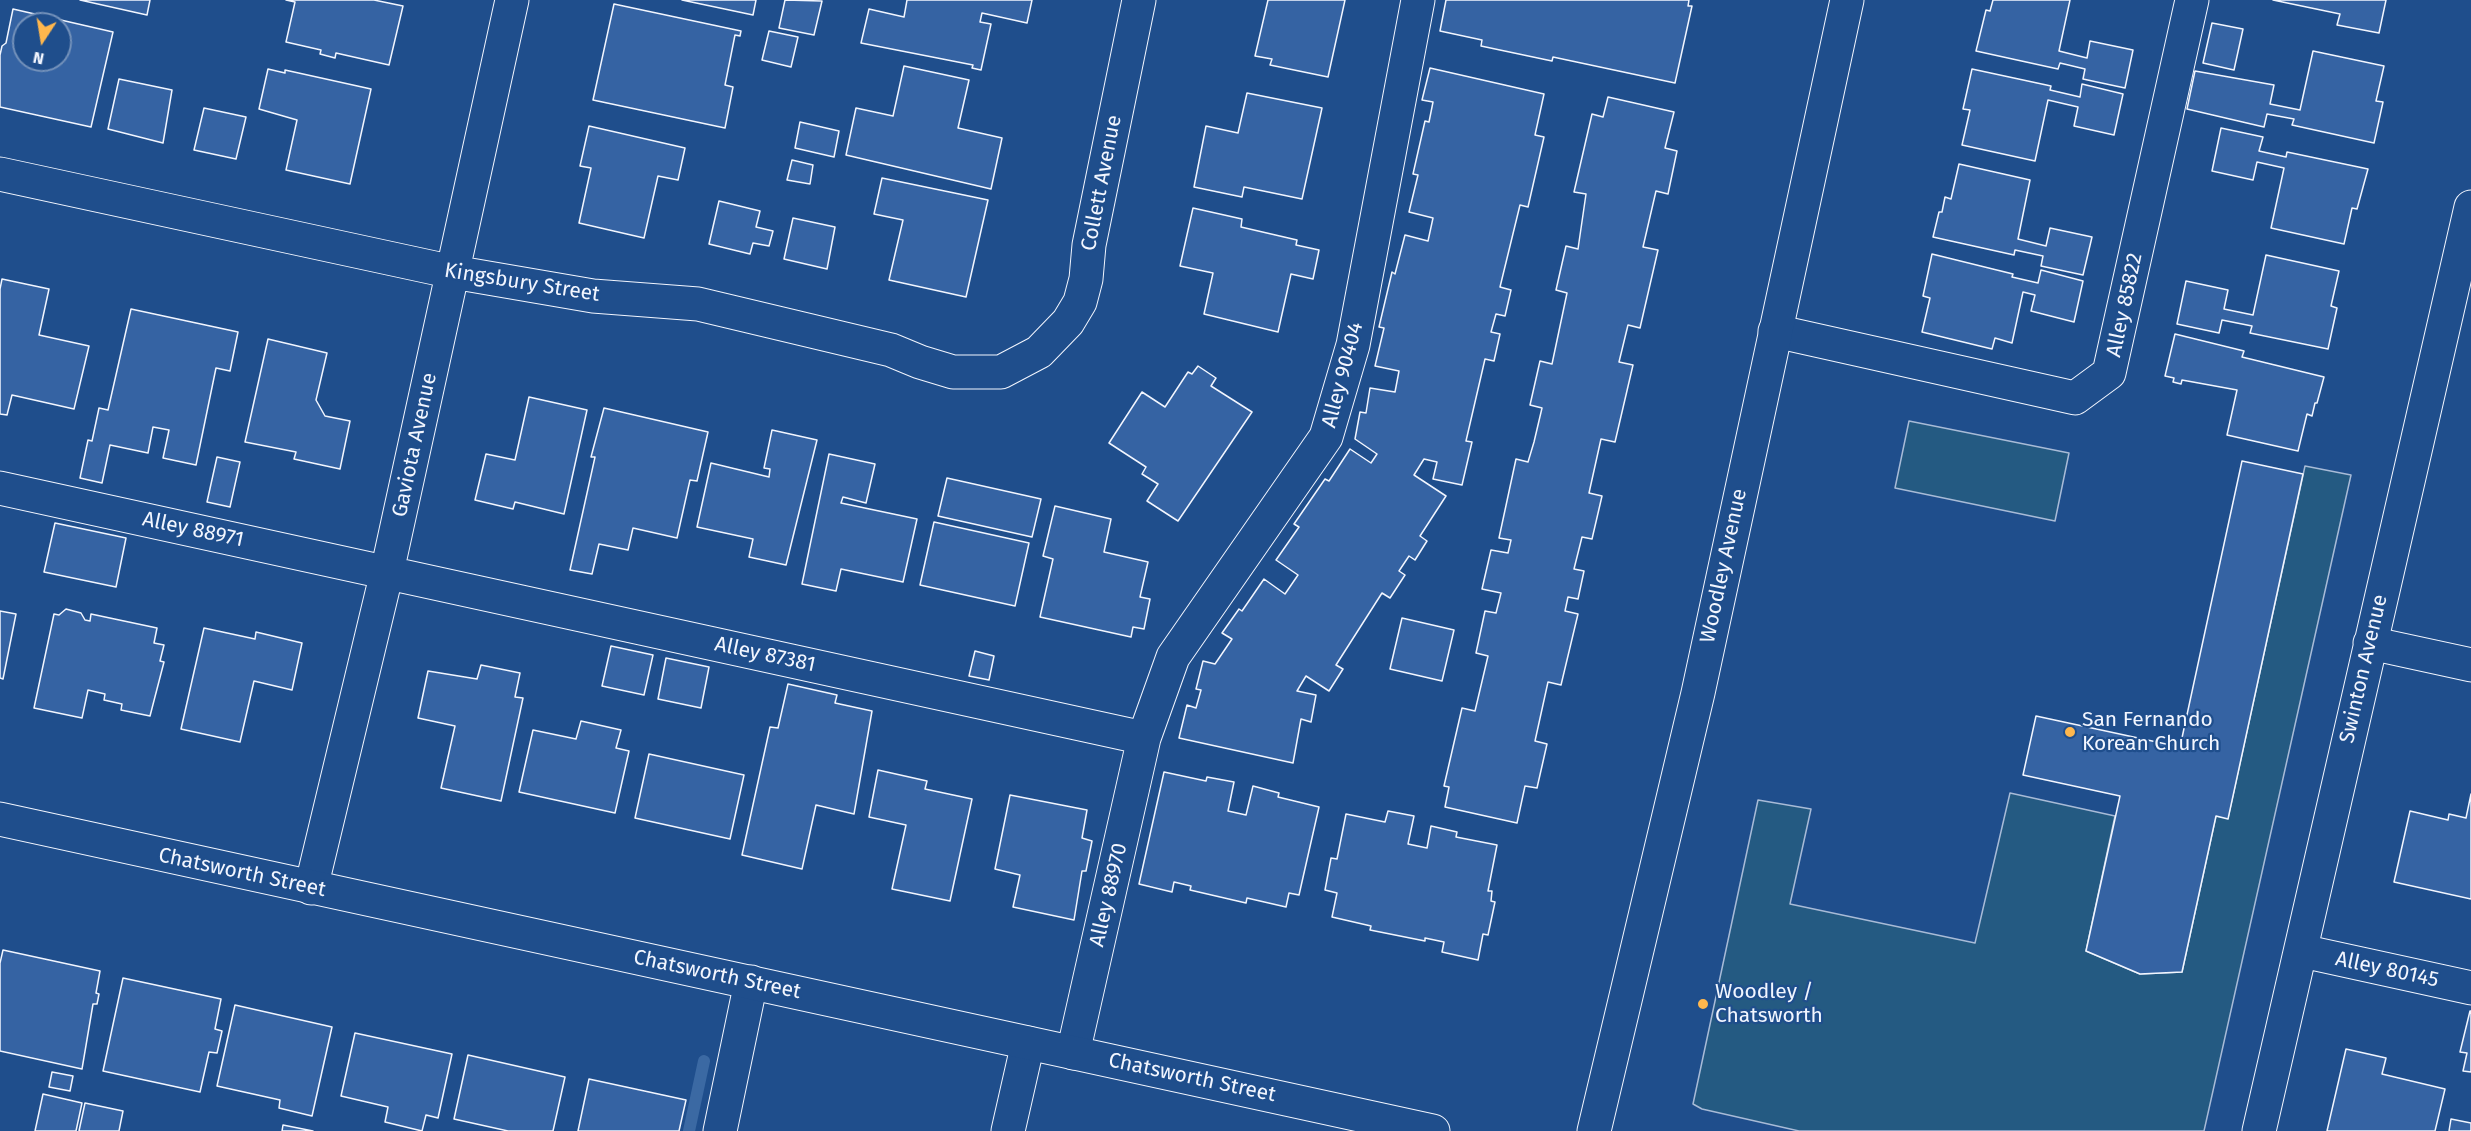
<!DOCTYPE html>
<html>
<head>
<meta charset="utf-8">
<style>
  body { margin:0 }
  #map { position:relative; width:2471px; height:1131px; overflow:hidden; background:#1f4e8c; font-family:"Fira Sans",sans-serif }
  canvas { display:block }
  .north { position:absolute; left:12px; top:12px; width:60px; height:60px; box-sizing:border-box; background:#1f4e8c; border:2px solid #7391ba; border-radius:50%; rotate:192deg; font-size:16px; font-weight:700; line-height:24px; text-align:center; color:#f2f6ff }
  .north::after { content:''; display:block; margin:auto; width:21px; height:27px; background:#ffb74d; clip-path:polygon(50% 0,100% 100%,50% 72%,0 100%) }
</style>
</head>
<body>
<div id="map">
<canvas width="2471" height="1131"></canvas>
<div class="north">N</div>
</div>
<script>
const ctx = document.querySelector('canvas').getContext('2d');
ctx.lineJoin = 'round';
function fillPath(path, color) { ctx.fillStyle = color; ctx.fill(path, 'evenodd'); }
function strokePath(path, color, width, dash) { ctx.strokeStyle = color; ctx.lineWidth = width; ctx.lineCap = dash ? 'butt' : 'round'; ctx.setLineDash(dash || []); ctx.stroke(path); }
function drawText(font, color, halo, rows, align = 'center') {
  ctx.font = font + ' "Fira Sans",sans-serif'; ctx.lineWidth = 4.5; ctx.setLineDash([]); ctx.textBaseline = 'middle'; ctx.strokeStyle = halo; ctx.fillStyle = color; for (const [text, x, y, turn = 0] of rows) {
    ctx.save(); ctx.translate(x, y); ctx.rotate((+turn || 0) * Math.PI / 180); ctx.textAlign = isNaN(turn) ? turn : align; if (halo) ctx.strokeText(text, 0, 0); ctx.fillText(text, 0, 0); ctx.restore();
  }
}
const green = new Path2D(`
  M1909 421 2069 453 2055 521 1895 488Z
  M2305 466 2351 475 2204 1131H1799L1702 1109 1693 1104 1758 800 1811 809 1790 904 1975 943 2010 793 2115 816 2086 951 2140 974 2182 972 2216 816 2228 818Z`);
const stream = new Path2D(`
  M689 1131 704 1061`);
const building = new Path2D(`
  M80 0H150L147 15Z
  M286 0H374L403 6 389 65 336 53 335 58 320 54 321 50 286 42 295 2Z
  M682 0H756L753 15Z
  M785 0 822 1 814 35 779 28Z
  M907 0H1032L1027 23 982 13 980 22 991 24 981 70 972 68 973 65 861 43 869 9 904 17Z
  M1268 0H1345L1328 77 1270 65 1272 59 1255 56Z
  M1446 0H1689L1688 6H1692L1675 83 1553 57 1552 61 1481 46 1482 40 1440 31Z
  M1993 0H2070L2059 51 2087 58 2090 41 2133 50 2125 88 2083 79 2085 69 2060 63 2058 69 1976 51 1986 10 1990 11Z
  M2273 0H2386L2379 33 2337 25 2340 14Z
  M614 4 741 31 740 36 735 35 725 85 733 87 725 128 593 100Z
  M13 9 113 32 91 127 0 107V55L2 46 6 43ZM24 24H60V60H24Z
  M2212 23 2243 29 2234 70 2203 63Z
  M769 31 798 37 791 67 762 60Z
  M2313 51 2384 66 2376 101 2383 102 2374 143 2292 125 2294 119 2267 114 2264 127 2187 109 2195 71 2274 85 2270 104 2300 110Z
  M904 66 969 80 958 128 1002 138 991 189 846 155 856 108 893 116Z
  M1430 68 1544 94 1535 135 1544 137 1528 207 1520 205 1500 287 1511 290 1505 316 1496 314 1491 332 1500 334 1494 361 1485 359 1466 441 1472 442 1462 485 1433 479 1437 462 1424 459 1414 475 1446 496 1420 536 1427 541 1415 560 1409 556 1399 571 1405 575 1390 598 1382 593 1336 665 1343 669 1329 691 1306 676 1297 691 1316 695 1311 722 1301 719 1293 763 1179 738 1187 705 1196 708 1201 690 1196 689 1203 661 1215 664 1232 639 1222 633 1239 609 1242 611 1264 579 1285 594 1298 575 1276 560 1299 527 1294 524 1325 479 1329 481 1350 449 1371 463 1377 454 1355 439 1360 412 1366 413 1370 388 1395 392 1399 371 1375 366 1384 328 1379 327 1392 272 1395 274 1405 235 1428 241 1433 218 1409 212 1418 175 1413 174 1425 121 1429 122 1433 102 1422 100Z
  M268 69 285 73V70L371 89 350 184 286 170 297 120 259 109Z
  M1972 69 2051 86 2050 90 2080 97 2082 84 2123 94 2114 135 2074 126 2078 107 2048 100 2035 161 1962 145 1970 110 1963 109Z
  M119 79 172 90 163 143 108 129Z
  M1247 93 1322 108 1302 199 1244 187 1242 197 1194 187 1206 126 1238 133Z
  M1608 97 1674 112 1665 148 1677 151 1668 194 1656 191 1643 247 1658 250 1640 328 1628 325 1619 362 1633 365 1615 442 1601 439 1589 493 1602 496 1592 539 1582 537 1574 569 1584 571 1578 599 1568 597 1565 611 1578 614 1561 685 1548 682 1535 741 1547 744 1537 788 1525 786 1517 823 1445 807 1449 787 1444 786 1462 708 1475 711 1488 656 1476 653 1485 611 1496 613 1501 593 1482 589 1491 550 1508 553 1511 540 1499 538 1516 459 1528 462 1534 442 1542 408 1530 405 1540 361 1552 364 1567 293 1556 290 1566 246 1578 249 1586 194 1574 192 1592 114 1603 117Z
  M204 108 246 117 236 159 194 150Z
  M800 122 839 131 834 157 795 148Z
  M589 126 685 148 678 180 658 176 644 238 579 223 591 168 580 166Z
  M2221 128 2263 137 2259 151 2286 157 2287 152 2368 169 2357 209 2352 208 2344 244 2271 228 2284 168 2257 162 2253 180 2212 171Z
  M792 160 813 165 810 184 787 180Z
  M1959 164 2030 180 2018 239 2046 246 2050 228 2092 237 2083 275 2041 266 2043 256 2015 250 2014 255 1933 237 1939 212H1942L1945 197 1951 199Z
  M882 178 988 200 966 297 889 280 903 220 874 214Z
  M719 201 760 211 756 227 773 231 769 246 753 243 750 254 709 244Z
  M1193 208 1242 219 1241 227 1297 240 1296 245 1319 250 1313 279 1291 274 1278 332 1204 314 1213 273 1180 266Z
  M793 218 835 227 827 269 784 259Z
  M1932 254 2013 274 2012 277 2038 283 2041 270 2083 281 2074 322 2031 311 2035 295 2023 292 2012 343 1995 338 1992 349 1922 332 1930 298 1923 296Z
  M2266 255 2339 271 2331 306 2337 308 2328 349 2250 333 2252 326 2222 320 2219 333 2177 324 2186 281 2228 290 2224 309 2253 315Z
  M2 279 49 289 39 335 89 346 74 409 12 395 7 415 0 414V289Z
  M131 309 238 332 230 371 216 368 196 465 163 458 169 430 153 427 148 453 110 445 102 483 80 478 88 440 92 441 99 408 108 410Z
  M2175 334 2244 351 2242 357 2324 377 2317 403H2315L2312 416 2307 414 2298 451 2227 435 2237 390 2182 380 2181 384 2173 382 2174 378 2165 376Z
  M268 339 327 353 316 400 325 416 350 421 340 469 294 459 296 452 245 442Z
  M1198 366 1216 378 1211 386 1252 412 1178 521 1147 501 1158 484 1142 474 1146 467 1109 443 1142 392 1165 407 1188 372 1192 374Z
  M529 397 587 410 564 514 515 502 513 509 475 500 486 454 515 460Z
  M604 408 708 432 697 481 690 480 677 538 633 528 628 550 599 544 592 574 570 570 595 457H591Z
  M772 430 817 440 786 565 749 557 753 539 697 527 711 463 769 477 770 469 764 468Z
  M829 454 875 464 866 503 843 497 841 503 917 519 903 582 841 569 836 591 802 584Z
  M217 457 240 462 230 507 207 502Z
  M2242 461 2303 474 2228 819 2216 816 2182 972 2140 974 2086 951 2120 796 2023 775 2036 716 2180 747Z
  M947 478 1041 499 1032 537 938 516Z
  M1055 506 1111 519 1104 552 1148 562 1140 597 1150 599 1144 629 1133 627 1131 637 1040 617 1053 559 1043 556Z
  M934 522 1029 543 1015 606 920 585Z
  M55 523 126 538 116 587 44 572Z
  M66 609 81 613 85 620 90 621 91 614 157 628 154 643 164 645 160 661 164 662 150 716 121 710 122 704 104 700 105 694 88 690 82 718 34 708 54 614 59 615Z
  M0 611 16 614 3 679 0 678Z
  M1402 618 1454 630 1442 681 1390 669Z
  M204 628 255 639 256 632 302 643 292 690 254 681 240 742 181 729Z
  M611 646 653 655 644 695 602 686Z
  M975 651 994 656 989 680 969 676Z
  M666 658 709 667 701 708 658 699Z
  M481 665 520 673 515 697 523 698 501 801 441 788 455 726 418 718 428 671 477 679Z
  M788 684 837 695 835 703 872 711 854 814 816 805 802 869 742 855 770 727 778 728Z
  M581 721 621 730 616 748 629 751 615 813 519 792 533 730 576 739Z
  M649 754 744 775 730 839 635 818Z
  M878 770 927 781 925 789 972 799 950 901 892 889 906 825 869 817Z
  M1164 772 1206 781 1207 777 1234 782 1228 811 1246 815 1253 786 1279 793 1278 797 1319 807 1299 895 1289 893 1286 907 1247 898 1246 903 1190 890 1191 886 1174 882 1172 892 1139 884Z
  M2471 794V899L2394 882 2410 811 2448 820 2449 814 2466 818Z
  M1010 795 1087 810 1082 838 1092 841 1086 871H1082L1074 920 1013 907 1020 875 995 869Z
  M1388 811 1414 816 1408 844 1427 848 1431 826 1457 832 1456 837 1497 845 1488 891H1492L1491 901 1495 902 1488 935 1483 934 1478 960 1442 952 1444 942 1425 938V941L1370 930 1371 926 1332 917 1337 893 1325 890 1331 858 1337 859 1346 814 1385 822Z
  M3 950 100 971 96 993 99 994 97 1004H93L82 1069 0 1051V963Z
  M123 978 221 999 215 1029 222 1031 217 1053 209 1052 200 1092 103 1071Z
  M235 1005 332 1027 312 1116 279 1108 280 1100 217 1086Z
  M2470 1011H2471V1072L2463 1071 2467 1053 2460 1052Z
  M355 1033 452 1054 438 1118 426 1115 422 1131 385 1122 388 1107 341 1096Z
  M2346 1049 2386 1058 2382 1074 2445 1089 2435 1131H2327Z
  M468 1055 565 1077 553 1131H508L454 1119Z
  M52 1072 73 1076 70 1091 49 1087Z
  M589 1079 686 1100 679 1131H578Z
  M43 1094 82 1103 76 1131H35Z
  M85 1103 123 1111 119 1131H79Z
  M2451 1119 2471 1123V1131H2449Z
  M283 1125 313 1131H282Z`);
const minor = new Path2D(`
  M0 174 453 272 593 296 698 304 891 350 920 362 953 372H1001L1039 352 1068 322 1080 302 1086 279 1089 245 1139 0
  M1775 331 2075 398 2109 373 2192 0
  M0 488 1144 738
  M2370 643 2471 665
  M311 888 387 572 512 0
  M2302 951 2471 988
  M1073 1053 1144 738 1173 657 1326 437 1353 345 1418 0
  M720 1131 751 982
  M1008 1131 1028 1043
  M2259 1131 2471 207`);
const major = new Path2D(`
  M0 819 1433 1131
  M1594 1131 1698 693 1847 0`);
const markers = [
  [2070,732,6,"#ffb74d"],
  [1703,1004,6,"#ffb74d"]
];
const streetNames = [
  ["Collett Avenue",1102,183,-79],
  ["Kingsbury Street",522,283,9],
  ["Alley 85822",2125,305,-78],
  ["Alley 90404",1343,375,-75],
  ["Gaviota Avenue",415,445,-78],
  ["Alley 88971",193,530,12],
  ["Woodley Avenue",1724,566,-78],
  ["Alley 87381",765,655,12],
  ["Swinton Avenue",2364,669,-77],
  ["Chatsworth Street",242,873,12],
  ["Alley 88970",1109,895,-77],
  ["Alley 80145",2387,970,12],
  ["Chatsworth Street",717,975,12],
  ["Chatsworth Street",1192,1078,12]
];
const poiNames = [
  ["San Fernando",2082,720],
  ["Korean Church",2082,744],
  ["Woodley /",1715,992],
  ["Chatsworth",1715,1016]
];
fillPath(green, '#245a82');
strokePath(green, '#a8bbd7', 1.5);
strokePath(stream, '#3b69a3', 12);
fillPath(building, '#3563a3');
strokePath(building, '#f2f6ff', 1.5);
strokePath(minor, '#f2f6ff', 35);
strokePath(major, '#f2f6ff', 35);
strokePath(minor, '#1f4e8c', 33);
strokePath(major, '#1f4e8c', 33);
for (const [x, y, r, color] of markers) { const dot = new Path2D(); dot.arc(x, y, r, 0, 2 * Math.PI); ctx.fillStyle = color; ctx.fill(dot); strokePath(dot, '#1f4e8c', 2); }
drawText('21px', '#f2f6ff', '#1f4e8c', streetNames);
drawText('21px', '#f2f6ff', '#1f4e8c', poiNames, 'left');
</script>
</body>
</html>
